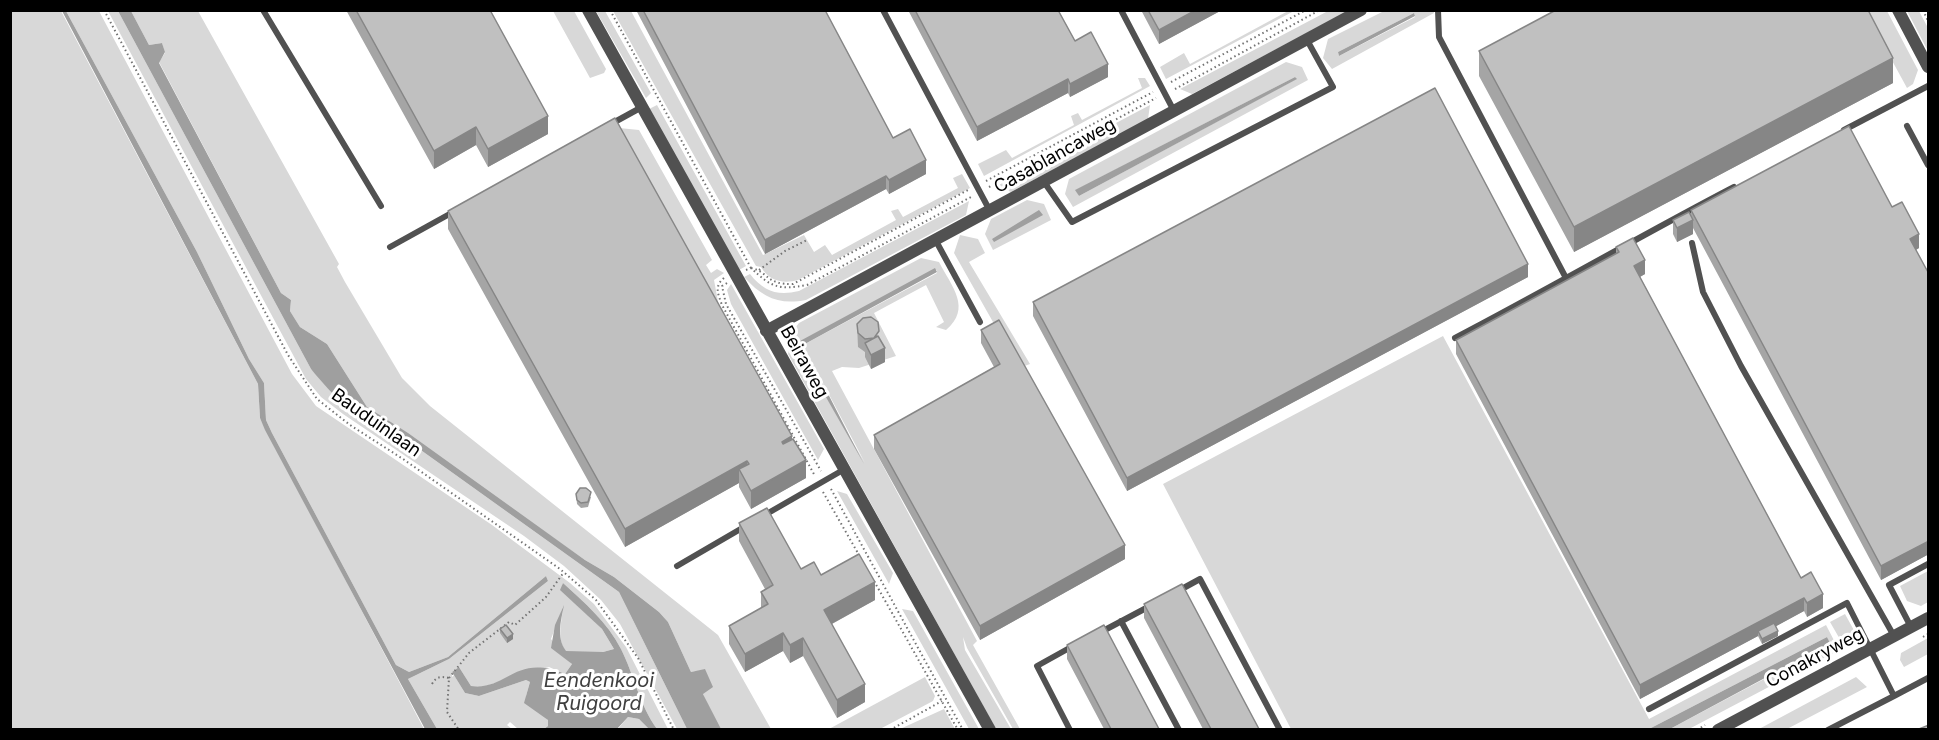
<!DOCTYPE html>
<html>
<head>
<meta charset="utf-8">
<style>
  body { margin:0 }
  #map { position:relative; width:1939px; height:740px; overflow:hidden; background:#fff; font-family:Inter,sans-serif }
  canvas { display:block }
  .frame { position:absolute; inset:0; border:12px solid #000; pointer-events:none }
</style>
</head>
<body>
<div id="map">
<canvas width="1939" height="740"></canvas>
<div class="frame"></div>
</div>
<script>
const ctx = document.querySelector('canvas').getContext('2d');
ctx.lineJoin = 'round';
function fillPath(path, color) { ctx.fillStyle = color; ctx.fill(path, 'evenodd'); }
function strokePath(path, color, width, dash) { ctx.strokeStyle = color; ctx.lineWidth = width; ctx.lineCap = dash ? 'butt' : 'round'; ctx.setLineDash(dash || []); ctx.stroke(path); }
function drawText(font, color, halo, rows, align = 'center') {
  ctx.font = font + ' Inter,sans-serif'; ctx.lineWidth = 6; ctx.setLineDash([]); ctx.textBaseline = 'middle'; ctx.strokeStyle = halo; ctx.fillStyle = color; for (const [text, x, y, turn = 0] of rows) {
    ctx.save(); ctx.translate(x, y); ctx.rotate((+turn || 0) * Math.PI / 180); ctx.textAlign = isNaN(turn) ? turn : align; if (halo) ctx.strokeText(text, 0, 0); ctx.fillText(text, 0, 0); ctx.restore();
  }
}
const green = new Path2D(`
  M1433 10 1434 13 1332 69 1323 58 1328 39 1384 11ZM1414 13 1415 17 1339 56 1338 52Z
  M10 11H61L258 384 260 418 424 729H11Z
  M66 11H99L292 374 316 406 492 525 570 583 594 604 626 647 668 729H657C640 706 634 675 621 649 607 622 585 603 563 583L561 590 602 629 614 649 603 652H566C556 637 562 623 563 607L551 639 572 664 565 674 549 667 482 687 471 686 459 667 452 672V677L454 675 465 693 479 696 526 680 530 682 526 696 548 720V726L544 729H518L510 722 507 725 512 729H437L408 679 449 659 548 581 546 576 448 657 409 672 396 665 272 433 266 420 264 383 249 359 197 252Z
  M108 11H118L311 369 387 432 397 433 619 592 687 729H677L620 624 601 600 564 566 524 536 343 414 321 397 306 379Z
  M131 11H198L339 264 337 267 345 282 402 378 430 406 718 635 771 729H720L703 694 705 670 691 672 668 622 659 612 614 577 585 560 367 407 327 344 300 327 290 311 291 300 281 293 159 62 165 53 162 43 149 45Z
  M553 11H574L606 69 604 73 590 78Z
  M596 11H605L651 93 646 98Z
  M613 11H631L763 255 804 235 814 252 825 245 832 255 896 220 891 211 898 209 903 217 958 188 953 178 962 174 970 188 798 280C783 284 769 281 761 267L756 266Z
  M1288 11H1294L1166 79 1160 67 1184 53 1190 64Z
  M1328 11H1348L1192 94 1180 89Z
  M1865 11H1887L1918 70 1913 84 1907 88Z
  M1907 11H1919L1928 28V51Z
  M1286 62 1302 67 1308 80 1073 207 1065 194 1069 179ZM1295 77 1296 79 1079 196 1076 190Z
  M1138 78H1145L1150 86 984 176 978 164 1006 150 1012 158 1074 125 1071 116 1078 113 1082 120 1142 88Z
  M657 105 746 266 739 270 649 109Z
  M1150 105 1148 119 1011 192 997 186Z
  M619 128 639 130 712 260 706 265 711 273 717 269 724 273 714 280 719 307Z
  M1027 200 1044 204 1051 220 993 250 985 234 991 219Z
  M969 201 966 215 806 300C779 305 763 298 744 277L750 274C764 292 778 296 799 291Z
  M960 235 978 239 985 253 969 262 1030 364 1019 368 954 253Z
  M921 258 939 262C952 287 972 308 946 330L936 327 944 322 926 285 874 313 896 356 859 368 842 367 832 371 977 641 973 645 1020 729H1013L967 648 963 637 965 650 1011 729H996L788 354 795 328 799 323ZM937 270V273L803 345 865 463 806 362 799 345Z
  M731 284 824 449 818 460 731 304 727 290Z
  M1443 336 1649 719 1826 625 1839 650 1689 729H1670L1830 644 1827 637 1649 729H1291L1163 484Z
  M837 491 847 494 893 573 889 584Z
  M1928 571V602L1921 606 1907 601 1900 586Z
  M902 609 913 611 979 729H969Z
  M1845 614 1856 634 1854 643 1845 648 1830 622Z
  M1928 638V654L1904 667 1900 660 1901 653Z
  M925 677 935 696 933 701 880 729H829Z
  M1856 677 1867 687 1787 729H1759Z
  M944 709 955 729H900Z
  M628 717 639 719 649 729 617 730Z`);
const water = new Path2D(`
  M62 11H66L197 252 249 359 264 383 266 420 272 433 396 665 409 672 448 657 546 576 548 581 449 659 408 679 437 729H425L265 430 260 418 258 384Z
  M118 11H131L149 45 162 43 165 52 159 63 281 293 291 300 290 311 300 327 327 344 367 407 408 433 585 560 614 577 659 612 668 622 691 672 705 669 713 687 703 694 721 729H687L619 592 397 433C363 430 331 393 311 369Z
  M1414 13 1415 16 1339 56 1338 52Z
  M1295 77 1297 79 1079 196 1075 190Z
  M1039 210 1043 215 994 242 992 239Z
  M935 268 937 272 803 345 864 464 806 362 800 341Z
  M563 583C585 603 607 622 621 649 634 675 640 706 657 729H649L639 719 628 717 617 729H544L548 726V720L524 703 530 682 526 680 479 696 465 693 452 672 459 667 471 686C507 691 515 653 565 674L572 664 551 648 555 625 564 605C561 621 556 637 566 651L603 652 614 649 602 629 560 590Z
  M1827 637 1830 643 1670 729H1649Z`);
const path = new Path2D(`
  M104 10 288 355 317 399 350 425 403 459 560 569 596 600 638 658 674 730
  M610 10 751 268
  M1923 10 1928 21
  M1928 10V11
  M1171 82 1306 10
  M1175 89 1320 10
  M986 181 1153 92
  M989 187 1156 98
  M751 268C769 272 766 285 793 284L968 190
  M746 270 751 268C772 288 779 290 807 285L971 197
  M759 270 785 251 807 240
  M724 278C714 286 718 294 722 305L815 476
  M727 283 722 286 726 304 821 471
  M831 489 963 730
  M823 492 859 555
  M874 581 958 730
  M1923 637 1928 634
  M449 678 469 653 509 622 515 625 546 597 564 572
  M432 684C436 677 440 676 449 678L447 712 459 730
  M890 730 942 701
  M1697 730 1705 725`);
const service = new Path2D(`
  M263 10 381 206
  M883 10 990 211
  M1121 10 1174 111
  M1438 10 1439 37 1567 280
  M611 124 642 107
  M1907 126 1928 165
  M1844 130 1928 86
  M1044 182 1072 222 1333 87 1307 40
  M936 241 980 322
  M1692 243 1703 292 1741 366 1894 636
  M390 247 455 211
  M1455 338C1549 289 1640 236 1734 187
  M763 516 843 470
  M677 566 744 527
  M1178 591 1200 579 1280 730
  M1121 621 1179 730
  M1911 627 1889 585 1928 564
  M1101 632 1150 606
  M1649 709 1847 603 1894 696 1928 678
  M1070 730 1037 666 1073 646
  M1828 730 1894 696`);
const minor = new Path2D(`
  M588 10 990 730
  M1898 10 1928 67
  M766 331 1361 10
  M1718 730 1928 618`);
const wall = new Path2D(`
  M346 10H490L548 134 488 167 476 145 434 169Z
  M636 10H825L893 138 926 174 889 194 886 189 765 254Z
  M908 10H1058L1075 41 1108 77 1070 97 1068 93 977 141Z
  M1141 10H1222L1159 44Z
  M1479 51 1893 83 1574 252 1479 76Z
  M1892 207 1919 248 1916 250 1929 274V554L1881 580 1693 228V234L1677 242 1673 234V220L1691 215V210Z
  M448 211 792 440 806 478 751 509 739 487V483L625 547 448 229Z
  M1616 247 1645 274 1640 277 1801 578 1823 608 1807 617 1804 611 1776 626 1778 636 1762 644 1758 636 1640 699 1456 354V340L1616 254Z
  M1528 277 1127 491 1033 316V302Z
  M857 324 879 338 885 362 871 369 865 357V352L858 347Z
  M981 330 1125 559 980 640 874 449V435L994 367 981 343Z
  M576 494 591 497 588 507 581 508 577 504Z
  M739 523 801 569 821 575 875 600 832 624 865 702 837 718 803 656 790 663 783 651 745 672 729 644V626L761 608V592L765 589 739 541Z
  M1144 604 1259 729H1203L1144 618Z
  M500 629 513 639 507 643 500 633Z
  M1067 645 1159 729H1104L1067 659Z`);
const shadedWall = new Path2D(`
  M1196 10H1222L1159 44V30Z
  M1893 58V83L1574 252V227Z
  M1108 64V77L1070 97V84Z
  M1068 79V93L977 141V127Z
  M548 116V134L488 167V149Z
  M476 127V145L434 169V151Z
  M926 160V174L889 194V180Z
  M886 176V189L765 254V240Z
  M1693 220V234L1677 242V228Z
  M1919 234V248L1910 253V239Z
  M1645 260V274L1634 280V266Z
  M1528 264V277L1127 491V478Z
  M885 348V362L871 369V355Z
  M792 436V454L782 460V442Z
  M806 460V478L751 509V491Z
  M747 461V479L739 469V483L625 547V529Z
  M1929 541V554L1881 580V566Z
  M1125 545V559L980 640V626Z
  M875 582V600L824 628V610Z
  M1823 594V608L1807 617V603Z
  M1804 598V611L1760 635 1758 631V636L1640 699V685Z
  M1778 631V636L1762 644V639Z
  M783 633V651L745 672V654Z
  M513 634V639L507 643V638Z
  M803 638V656L790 663V645Z
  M865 684V702L837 718V700Z`);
const building = new Path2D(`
  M356 10H490L548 116 488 149 476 127 434 151Z
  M643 10H825L893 138 910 129 926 160 889 180 886 176 765 240Z
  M915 10H1058L1075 41 1091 32 1108 64 1070 84 1068 79 977 127Z
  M1148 10H1196L1159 30Z
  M1556 10H1868L1893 58 1574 227 1479 51Z
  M1435 88 1528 264 1127 478 1033 302Z
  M615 118 792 436 782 442 783 444 793 439 806 460 751 491 739 469 749 464 747 461 625 529 448 211Z
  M1849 126 1892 207 1902 202 1919 234 1910 239 1929 274V541L1881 566 1691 210Z
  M1689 212 1693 220 1677 228 1673 220Z
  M1633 238 1645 260 1634 266 1801 578 1811 572 1823 594 1807 603 1804 598 1640 685 1456 340 1619 252 1616 247Z
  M871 317 878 322 879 331 874 338 865 339 858 333 857 324 863 318Z
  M999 320 1125 545 980 626 874 435 1000 364 981 330Z
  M878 336 885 348 871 355 865 343Z
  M580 488H586L591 492 588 502 581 503 577 500 576 494Z
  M767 508 801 569 814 562 821 575 859 554 875 582 824 610 865 684 837 700 803 638 790 645 783 633 745 654 729 626 768 604 761 592 773 585 739 523Z
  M1182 584 1259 729H1211L1144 604Z
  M1774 623 1778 631 1762 639 1758 631Z
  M506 625 513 634 507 638 500 629Z
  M1104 625 1159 729H1111L1067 645Z
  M1929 725V729H1919Z`);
const streetNames = [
  ["Casablancaweg",1055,156,-29],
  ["Beiraweg",804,362,61],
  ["Bauduinlaan",376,423,35],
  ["Conakryweg",1815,658,-28]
];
const waterNames = [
  ["Eendenkooi",599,681],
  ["Ruigoord",599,704]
];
fillPath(green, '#d8d8d8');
fillPath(water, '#9f9f9f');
strokePath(path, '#737373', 2, [1.5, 3]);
strokePath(service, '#515151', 6);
strokePath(minor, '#515151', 12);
fillPath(wall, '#a5a5a5');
fillPath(shadedWall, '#868686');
fillPath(building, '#c0c0c0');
strokePath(building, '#868686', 1.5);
drawText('18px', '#000', '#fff', streetNames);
drawText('italic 20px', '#404040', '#fff', waterNames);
</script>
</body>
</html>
